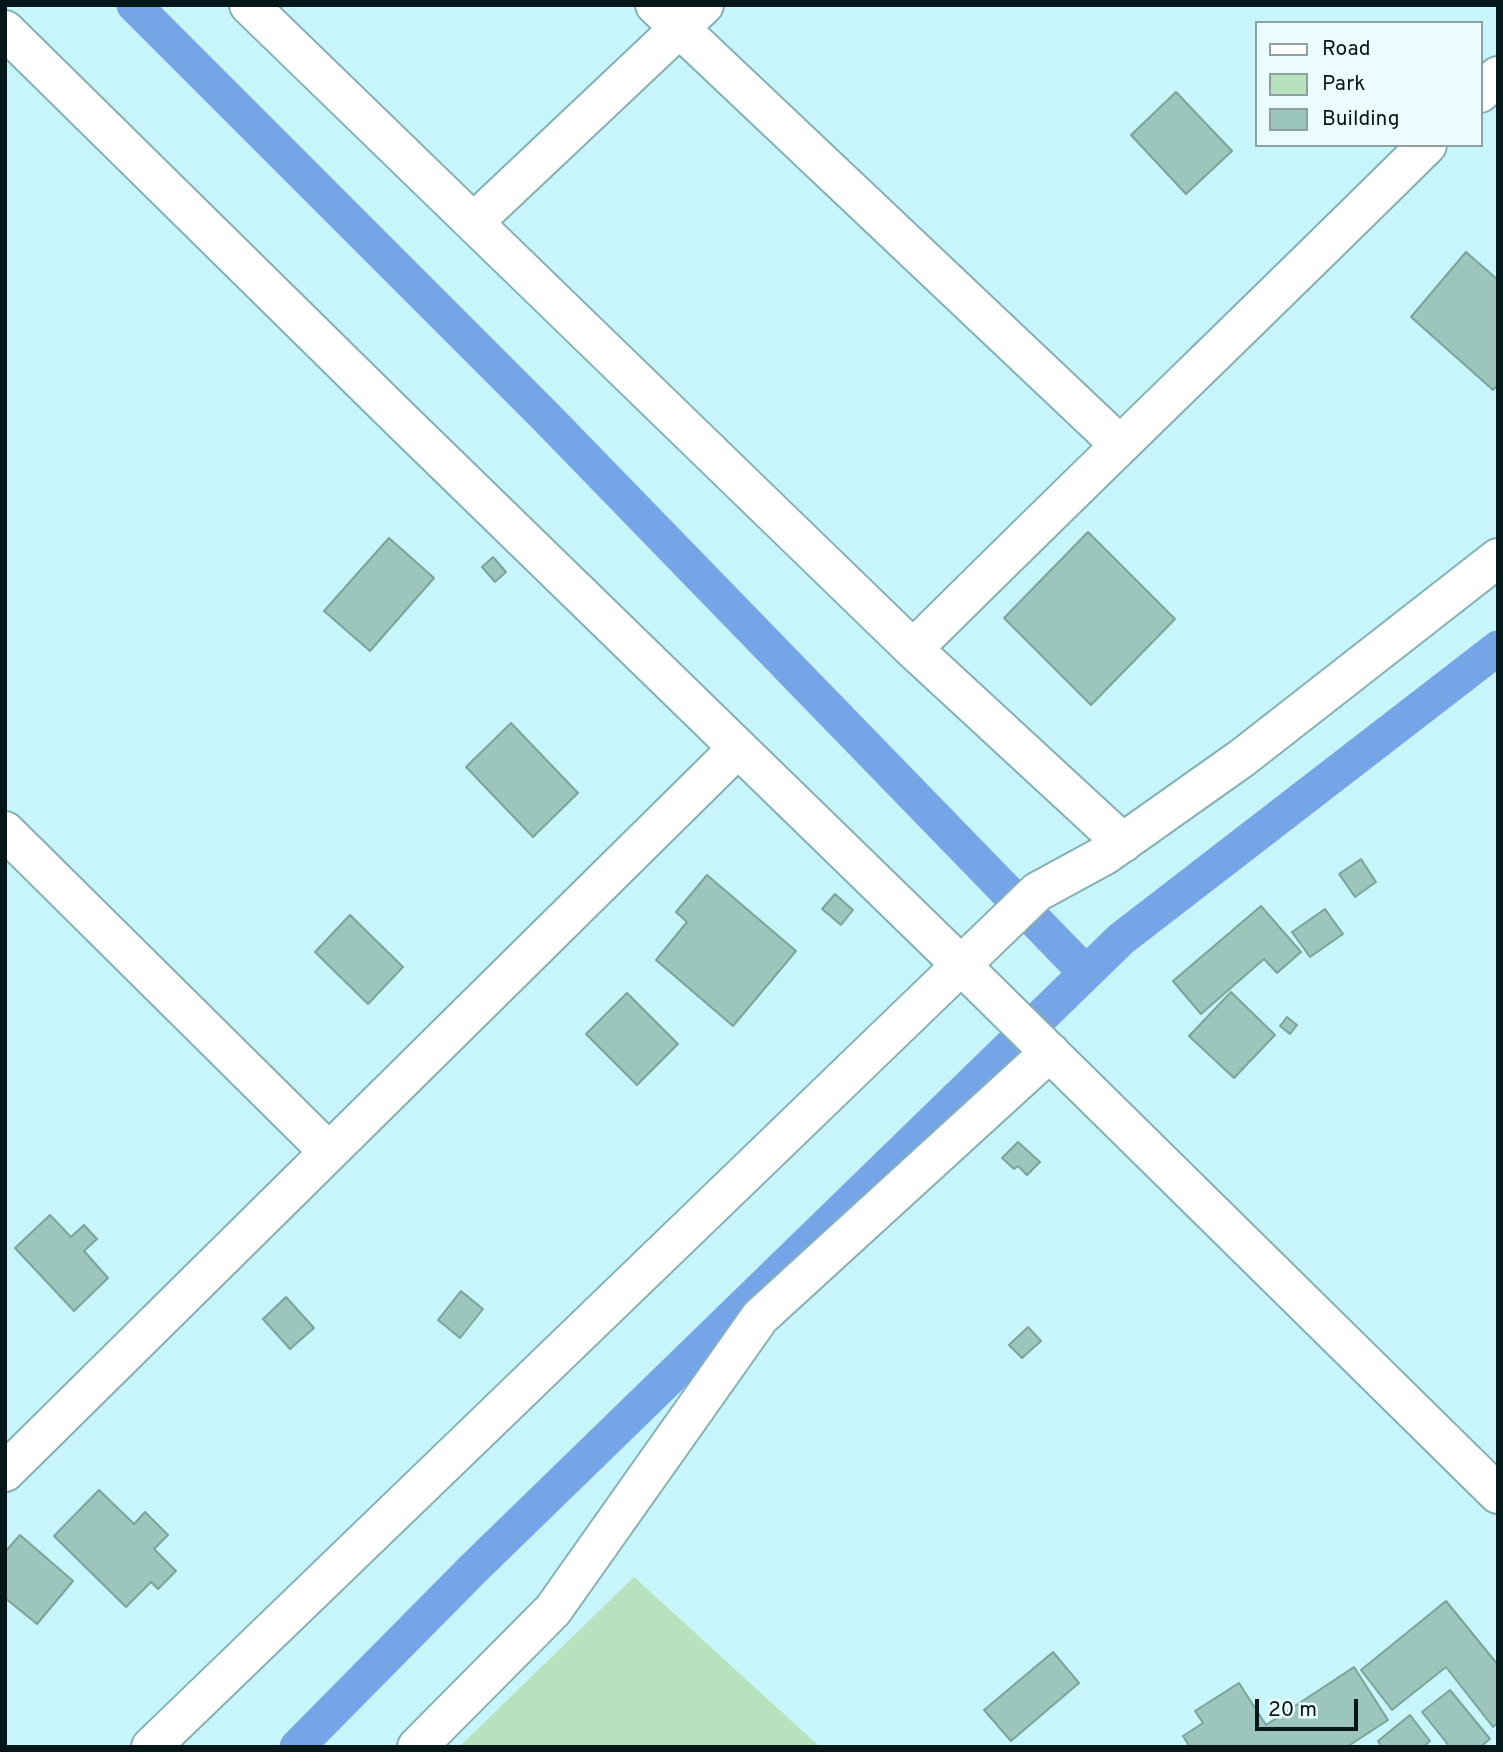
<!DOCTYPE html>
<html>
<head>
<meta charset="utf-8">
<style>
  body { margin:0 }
  #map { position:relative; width:1503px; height:1752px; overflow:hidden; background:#c8f5fa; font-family:Overpass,sans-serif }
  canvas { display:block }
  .frame { position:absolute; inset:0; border:7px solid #061719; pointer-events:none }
  .legend { position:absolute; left:1255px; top:21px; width:228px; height:126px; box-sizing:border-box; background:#ebfcfe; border:2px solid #8fa0a2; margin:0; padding:9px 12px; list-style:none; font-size:21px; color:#061719 }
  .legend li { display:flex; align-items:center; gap:14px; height:35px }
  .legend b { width:35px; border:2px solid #8fa0a2 }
  .scale { position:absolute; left:1255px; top:1699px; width:103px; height:32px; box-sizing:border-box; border:4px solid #061719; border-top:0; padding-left:9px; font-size:21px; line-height:24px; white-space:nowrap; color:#061719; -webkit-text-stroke:5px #ebfcfe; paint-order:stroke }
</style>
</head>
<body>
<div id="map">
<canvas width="1503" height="1752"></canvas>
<div class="frame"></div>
<ul class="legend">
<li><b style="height:9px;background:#fff"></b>Road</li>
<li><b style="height:19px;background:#b6e2be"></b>Park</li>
<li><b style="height:19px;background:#9cc6bb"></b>Building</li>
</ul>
<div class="scale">20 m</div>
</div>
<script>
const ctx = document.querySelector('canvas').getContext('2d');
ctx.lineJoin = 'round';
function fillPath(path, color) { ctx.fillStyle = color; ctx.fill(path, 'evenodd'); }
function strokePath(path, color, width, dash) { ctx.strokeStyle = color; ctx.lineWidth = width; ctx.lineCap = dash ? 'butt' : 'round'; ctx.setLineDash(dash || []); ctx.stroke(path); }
const green = new Path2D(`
  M634 1577 820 1747H459Z`);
const canal = new Path2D(`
  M134 5 545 416 1086 973
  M297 1747 473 1569 1121 939 1498 648`);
const building = new Path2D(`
  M1176 92 1232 151 1186 194 1131 135Z
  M1466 252 1498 280V385L1493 390 1411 317Z
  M1088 532 1175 619 1091 705 1004 618Z
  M389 538 434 578 370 651 324 611Z
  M493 557 506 572 495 582 482 567Z
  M511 723 578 793 533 837 466 767Z
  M1361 859 1376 882 1355 897 1339 874Z
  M707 875 796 951 733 1026 656 960 687 922 676 912Z
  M835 894 853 910 841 925 822 909Z
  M1261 906 1301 952 1277 973 1264 959 1201 1014 1173 981Z
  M1325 909 1343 934 1310 957 1292 932Z
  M350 915 403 967 368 1004 315 952Z
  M1231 992 1275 1035 1234 1078 1189 1036Z
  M627 993 678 1044 637 1085 586 1034Z
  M1287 1017 1297 1025 1290 1034 1280 1026Z
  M1018 1142 1040 1162 1027 1175 1018 1166 1014 1169 1002 1158Z
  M50 1215 71 1237 84 1225 97 1239 84 1251 108 1278 74 1311 15 1248Z
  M461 1291 483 1309 460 1338 438 1320Z
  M286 1297 314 1328 290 1349 263 1319Z
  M1028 1327 1041 1341 1022 1358 1009 1345Z
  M99 1490 134 1524 145 1512 168 1535 154 1549 176 1571 158 1589 151 1582 126 1607 54 1536Z
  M20 1535 73 1581 37 1624 5 1598V1552Z
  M1446 1601 1498 1665V1723L1493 1727 1446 1667 1392 1710 1361 1670Z
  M1053 1652 1079 1683 1011 1741 984 1710Z
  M1354 1667 1388 1720 1347 1747H1190L1183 1736 1203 1723 1195 1711 1239 1683 1266 1725Z
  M1450 1690 1490 1739 1480 1747H1450L1422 1712Z
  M1410 1715 1430 1741 1423 1747H1382L1378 1741Z`);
const minor = new Path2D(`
  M249 5 913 649 1123 843
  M655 5 1119 444
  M5 30 400 419 962 966 1498 1494
  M1480 93 1498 76
  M474 222 704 5
  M913 649C1083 480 1256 314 1427 145
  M5 831 329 1152
  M5 1472 738 748
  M151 1747 1037 892 1105 855 1242 758 1498 558
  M417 1747 553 1610 760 1317 1050 1052`);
fillPath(green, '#b6e2be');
strokePath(canal, '#76a5e7', 35);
fillPath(building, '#9cc6bb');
strokePath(building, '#7ba399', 2);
strokePath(minor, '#84b0b4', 42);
strokePath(minor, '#fff', 38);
</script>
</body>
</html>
